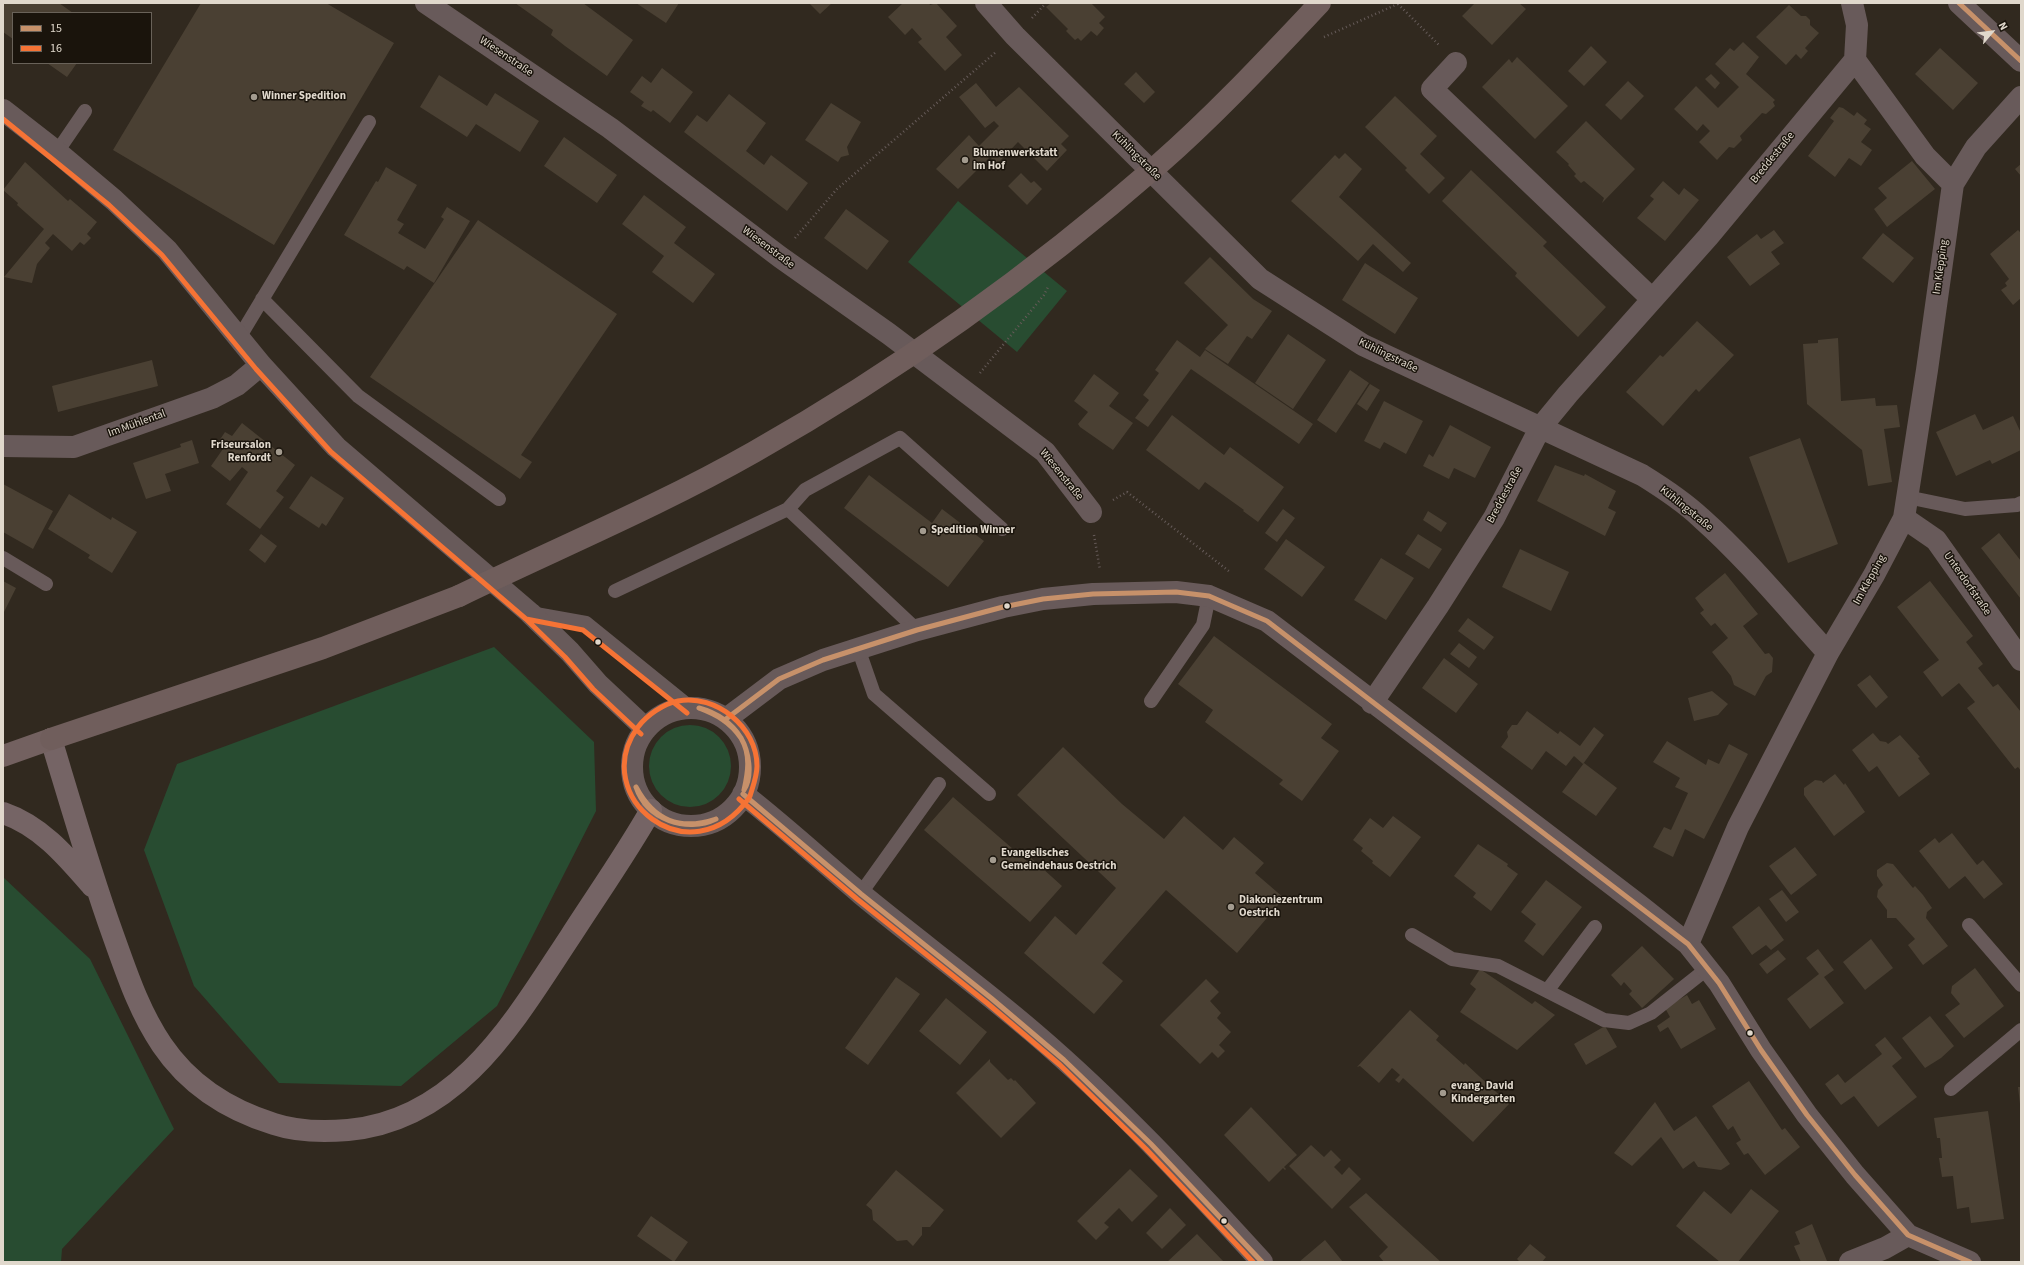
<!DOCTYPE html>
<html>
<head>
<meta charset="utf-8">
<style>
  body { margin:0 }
  #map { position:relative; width:2024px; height:1265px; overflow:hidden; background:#31291f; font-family:"Source Sans 3",sans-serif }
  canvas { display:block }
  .frame { position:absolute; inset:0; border:4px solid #e0d8cc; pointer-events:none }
  .legend { position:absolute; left:12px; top:12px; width:140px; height:52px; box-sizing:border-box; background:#1a140c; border:1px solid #696259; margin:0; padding:5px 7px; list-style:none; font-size:12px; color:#e0d8cc }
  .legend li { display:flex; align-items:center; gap:8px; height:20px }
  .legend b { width:20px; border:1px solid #696259 }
  .north { position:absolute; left:1972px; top:12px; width:40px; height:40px; -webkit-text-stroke:3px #1a140c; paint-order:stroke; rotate:62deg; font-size:11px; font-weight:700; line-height:16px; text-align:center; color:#e0d8cc }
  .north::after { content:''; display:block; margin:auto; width:14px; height:18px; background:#e0d8cc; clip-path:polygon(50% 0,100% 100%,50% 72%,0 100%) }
</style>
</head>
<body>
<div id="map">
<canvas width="2024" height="1265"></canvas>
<div class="frame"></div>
<ul class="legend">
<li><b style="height:5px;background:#c7916a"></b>15</li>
<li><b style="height:5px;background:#f57335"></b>16</li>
</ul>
<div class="north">N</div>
</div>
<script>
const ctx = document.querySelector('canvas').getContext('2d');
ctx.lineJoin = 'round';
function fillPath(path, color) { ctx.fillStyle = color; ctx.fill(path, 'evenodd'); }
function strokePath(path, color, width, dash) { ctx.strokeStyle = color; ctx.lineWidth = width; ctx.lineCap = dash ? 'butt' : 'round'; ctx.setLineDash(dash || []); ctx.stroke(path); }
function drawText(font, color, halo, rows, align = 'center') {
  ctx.font = font + ' "Source Sans 3",sans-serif'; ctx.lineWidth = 3; ctx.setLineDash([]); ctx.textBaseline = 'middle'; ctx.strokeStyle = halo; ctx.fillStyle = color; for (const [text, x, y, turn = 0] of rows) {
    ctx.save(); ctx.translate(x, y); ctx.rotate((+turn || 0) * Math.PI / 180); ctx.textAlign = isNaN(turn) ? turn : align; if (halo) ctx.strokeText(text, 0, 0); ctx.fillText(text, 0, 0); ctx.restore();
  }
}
const green = new Path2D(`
  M958 201 1067 291 1017 352 908 262Z
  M494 647 594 742 596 811 497 1006 401 1086 279 1083 194 986 144 850 177 764Z
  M649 766a41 41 0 1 1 82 0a41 41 0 1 1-82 0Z
  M3 877 90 959 174 1129 62 1249 61 1262H3Z`);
const building = new Path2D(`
  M3 3H59L73 13H13V39L3 32Z
  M201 3H326L394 43 274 245 113 150Z
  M515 3H583L633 40 607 76 565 46 551 35 553 30Z
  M636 3H679L666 23Z
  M809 3H832L820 14Z
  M903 3H929L930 5 936 3 957 26 946 37 962 55 945 71 918 42 922 39 912 28 905 35 888 17Z
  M1051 3H1091L1105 17 1099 23 1104 28 1097 36 1091 31 1081 41 1078 38 1075 40 1066 31 1068 29 1046 7Z
  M1475 3H1519L1526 9 1492 45 1462 16Z
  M1789 5 1801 16H1806L1810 20V25L1819 33 1805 48 1808 51 1801 59 1796 54 1786 65 1756 37Z
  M1743 42 1759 57 1746 74 1775 100 1773 102 1775 106 1766 114 1762 113 1740 136 1742 140 1734 148 1729 147 1717 160 1699 142 1710 131 1703 124 1697 131 1674 109 1696 86 1718 108 1739 87 1715 64 1730 48 1734 51Z
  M1591 46 1607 62 1584 86 1568 71Z
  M1940 48 1978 83 1953 110 1915 74Z
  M1517 57 1568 106 1535 139 1482 87 1509 59 1512 63Z
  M47 63H77L67 77Z
  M662 68 693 92 670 123 653 110 651 112 641 106 644 102 630 92 642 76 651 83Z
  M1136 72 1155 92 1144 103 1124 84Z
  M1711 74 1720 83 1715 89 1705 79Z
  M439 75 487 106 495 93 539 121 520 152 476 124 467 137 420 107Z
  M1628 81 1644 96 1621 120 1605 105Z
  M976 83 996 107 1019 87 1069 136 1061 144 1067 150 1047 171 1018 142 997 164 990 157 958 189 936 169 969 135 979 146 999 126 994 121 985 128 959 97Z
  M729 94 766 123 746 151 764 165 771 155 808 183 787 211 684 132 697 115 707 122Z
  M1395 96 1437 136 1420 154 1445 178 1429 194 1405 170 1407 168 1365 127Z
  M831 103 861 122 847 147 849 155 841 157 838 162 805 140Z
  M1839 107 1843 108 1854 116 1857 112 1867 120 1864 124 1871 129 1861 142 1872 150 1861 166 1849 158 1835 177 1808 156 1834 121 1830 118Z
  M1586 121 1635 169 1602 203 1604 198 1584 181 1581 183 1574 176 1576 174 1568 165 1569 164 1556 152Z
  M564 137 617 175 597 203 544 166Z
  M1345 153 1362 169 1339 197 1411 263 1403 272 1373 244 1358 261 1291 201 1335 155 1339 159Z
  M1912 161 1935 189 1887 227 1874 209 1887 198 1878 188Z
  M25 162 68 201 70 199 97 222 87 234 91 238 84 245 80 242 72 251 53 234 45 243 50 248 37 264 32 283 4 277 44 229 17 205 18 203 3 190Z
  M2021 164V176L2015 169Z
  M386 167 417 185 397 220 404 224 398 233 425 249 444 219 441 217 447 207 470 221 434 283 407 266 404 270 344 235 376 181 378 182Z
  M1471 170 1547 242 1543 246 1606 307 1578 337 1515 276 1517 273 1442 201Z
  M1021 173 1031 183 1034 181 1042 189 1027 205 1008 186Z
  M1663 181 1679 195 1684 188 1699 200 1665 241 1637 218 1654 199 1650 196Z
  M644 195 686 227 674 243 715 274 693 303 652 272 664 256 622 224Z
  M846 209 889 241 867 270 824 238Z
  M478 220 617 314 521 455 532 462 520 479 370 377Z
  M1774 230 1784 243 1771 252 1780 264 1750 286 1727 257 1757 234 1761 239Z
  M2018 230 2021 233V298L2013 305 2001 290 2007 286 2005 283 2009 279 1990 254Z
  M1883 233 1914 258 1893 283 1862 258Z
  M1210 257 1253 299 1272 311 1252 339 1247 336 1228 364 1205 349 1228 325 1184 283Z
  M1365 263 1418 298 1395 334 1342 300Z
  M1697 321 1734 355 1699 392 1696 389 1663 426 1626 392 1660 355 1663 357Z
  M1288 334 1326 360 1293 409 1255 383Z
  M1838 338 1841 401 1875 398 1876 406 1897 405 1900 427 1884 429 1892 482 1868 486 1862 450 1807 404 1803 344 1818 343V340Z
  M1177 340 1200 357 1205 350 1313 424 1299 444 1191 369 1148 427 1135 418 1149 400 1143 395 1159 373 1155 370Z
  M152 360 158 386 58 412 52 386Z
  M1350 370 1369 383 1336 433 1317 420Z
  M1094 374 1119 393 1109 406 1133 423 1113 450 1080 427 1078 424 1088 412 1074 401Z
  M1370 384 1380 390 1367 411 1357 404Z
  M1384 401 1423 421 1406 454 1384 442 1380 449 1364 441Z
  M1975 414 1983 430 2013 416 2021 433V450L1992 464 1990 460 1956 476 1936 432Z
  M1172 415 1224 455 1230 447 1284 487 1258 522 1243 511 1244 510 1205 482 1199 490 1146 450Z
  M242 423 295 465 276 491 284 497 260 529 226 504 248 472 242 467 230 481 211 466 225 446 219 441 225 432 232 436Z
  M1450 425 1491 447 1475 478 1454 468 1449 479 1423 466 1429 454 1433 457Z
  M1800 438 1838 544 1788 563 1749 457Z
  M192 440 199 463 165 474 171 491 146 499 133 463 181 447 180 444Z
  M1555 465 1584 476 1585 474 1616 491 1608 508 1616 512 1605 536 1537 501Z
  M869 475 932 523 942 509 984 541 948 587 844 508Z
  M311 476 344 498 326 526 322 523 319 528 289 508Z
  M3 484 53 511 33 549 3 532Z
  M69 494 111 520 112 517 137 532 112 573 88 558 90 555 48 529Z
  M1283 509 1295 518 1277 542 1265 533Z
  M1428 511 1447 523 1441 532 1423 520Z
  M1999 533 2021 561V599L1981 548Z
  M261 534 277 546 265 563 249 550Z
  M1418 534 1442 549 1429 569 1405 554Z
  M1286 539 1325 567 1302 597 1264 569Z
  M1520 549 1569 572 1551 611 1502 587Z
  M1381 558 1414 578 1386 620 1354 600Z
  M1725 573 1758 614 1743 626 1765 654 1769 653 1773 658 1772 672 1766 676 1755 696 1734 685 1731 676 1712 652 1728 638 1715 623 1711 626 1700 613 1704 610 1695 598Z
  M3 581 16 588 3 614Z
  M1930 581 1973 636 1966 642 1983 664 1978 668 1993 687 1998 684 2021 712V771L2018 767 2015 769 1967 708 1975 702 1959 683 1942 697 1923 672 1939 660 1897 607Z
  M1468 618 1494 637 1484 650 1458 631Z
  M1214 636 1332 724 1321 738 1339 751 1302 801 1279 784 1283 780 1205 722 1213 710 1178 684Z
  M1459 643 1477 657 1469 668 1450 654Z
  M1444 658 1478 684 1456 713 1422 688Z
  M1870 675 1888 697 1876 708 1857 685Z
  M1712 691 1728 704 1718 715 1694 721 1688 698Z
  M1527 711 1558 734 1560 731 1580 746 1594 727 1604 735 1583 764 1574 756 1566 766 1546 751 1532 770 1501 747 1508 737 1507 732 1512 725H1517Z
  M1873 733 1880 741 1886 742 1888 744 1900 735 1920 757 1918 758 1930 774 1899 797 1877 766 1869 772 1852 750Z
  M1667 741 1706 765 1708 759 1719 764 1729 744 1748 754 1704 839 1685 829 1673 857 1653 847 1664 827 1671 830 1688 793 1675 787 1680 778 1653 762Z
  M1063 747 1122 804 1164 839 1184 816 1223 850 1234 837 1264 863 1255 873 1284 898 1237 953 1166 890 1102 963 1123 981 1094 1014 1024 953 1055 916 1076 935 1116 888 1017 795Z
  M1584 763 1617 788 1596 816 1562 792Z
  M1835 774 1844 785 1845 783 1865 812 1834 836 1804 795V788L1815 780 1822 781 1823 783Z
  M953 797 1028 862 1031 858 1062 886 1030 922 924 830Z
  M1393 816 1421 837 1390 877 1372 863 1373 861 1361 851 1363 848 1353 840 1370 818 1383 828Z
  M1952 833 1977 865 1983 860 2003 884 1984 899 1965 876 1949 889 1919 851 1935 838 1939 843Z
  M1478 844 1508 864 1507 866 1518 874 1491 911 1473 897 1476 893 1454 876Z
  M1795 847 1817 875 1791 895 1769 866Z
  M1887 863 1893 864 1913 888 1915 886 1923 895 1932 908 1927 912 1926 918 1948 946 1923 965 1908 945 1915 939 1896 918H1887V910L1877 897 1878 890 1883 885 1877 876V870Z
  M1546 880 1582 907 1543 956 1524 941 1536 924 1521 912Z
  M1782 890 1799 912 1786 922 1769 899Z
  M1759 906 1784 940 1771 950 1766 945 1752 955 1732 927Z
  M1871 939 1893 968 1865 990 1843 962Z
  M1642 946 1674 979 1642 1008 1629 994 1632 991 1624 982 1621 986 1611 975Z
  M1818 949 1834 970 1824 977 1844 1003 1810 1029 1787 999 1819 974 1806 958Z
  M1778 950 1786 959 1767 974 1759 964Z
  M1975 968 2004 1006 1964 1038 1945 1015 1960 1004 1951 993 1952 986Z
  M1480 969 1532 1004 1535 1001 1555 1015 1517 1050 1460 1012 1476 989 1470 984Z
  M896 977 920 994 868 1065 845 1048Z
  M1206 979 1219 992 1210 1001 1221 1013 1217 1018 1231 1032 1219 1045 1225 1051 1218 1058 1212 1052 1200 1064 1160 1025Z
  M1687 995 1692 1004 1699 1000 1716 1029 1681 1049 1668 1027 1660 1032 1657 1026 1670 1017 1665 1008Z
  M946 998 987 1032 960 1065 919 1031Z
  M1410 1010 1439 1036 1436 1040 1464 1065 1465 1063 1509 1104 1473 1142 1403 1078 1399 1083 1395 1080 1400 1075 1392 1068 1379 1083 1360 1066 1357 1067Z
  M1930 1016 1954 1046 1941 1058 1925 1068 1902 1038Z
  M1605 1026 1617 1047 1586 1065 1574 1044Z
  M1885 1037 1902 1058 1892 1066 1917 1097 1878 1127 1854 1096 1841 1105 1825 1084 1838 1074 1845 1083 1882 1054 1875 1045Z
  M990 1059V1062L1008 1080 1011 1078 1014 1081 1015 1080 1036 1103 1001 1138 956 1093Z
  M1749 1081 1782 1130 1785 1128 1800 1147 1765 1175 1748 1153 1744 1155 1736 1143 1741 1140 1733 1126 1728 1130 1712 1106Z
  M2018 1087H2021V1104H2020Z
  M1655 1102 1674 1131 1696 1116 1730 1164 1721 1170 1698 1167 1694 1161 1683 1169 1661 1137 1632 1166 1614 1153Z
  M1251 1107 1297 1155 1284 1167 1286 1169 1285 1170 1283 1168 1269 1182 1224 1135Z
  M1988 1111 2004 1219 1971 1223 1969 1207 1957 1209 1953 1176 1942 1177 1939 1158H1942L1940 1138H1937L1934 1118Z
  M1311 1145 1324 1157 1331 1150 1341 1160 1334 1167 1342 1175 1349 1167 1361 1179 1332 1209 1289 1166Z
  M1130 1169 1158 1196 1132 1222 1119 1208 1104 1223 1109 1227 1096 1240 1077 1221Z
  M896 1170 944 1210 930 1227H922V1235L913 1246 907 1240 897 1241 873 1220 872 1210 866 1205Z
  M1751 1189 1779 1211 1738 1262H1720L1676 1226 1704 1191 1731 1214Z
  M1366 1193 1380 1206 1441 1262H1384L1379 1256 1388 1247 1349 1207Z
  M1170 1208 1186 1225 1162 1249 1146 1233Z
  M651 1216 688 1242 674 1262 637 1236Z
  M1812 1224 1827 1261 1824 1262H1801L1794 1246 1800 1244 1795 1232Z
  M1197 1234 1224 1262H1167Z
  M1325 1240 1343 1262H1299Z
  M1530 1244 1546 1257 1542 1262H1520L1517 1259Z`);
const path = new Path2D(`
  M1398 4 1439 45
  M1032 18 1046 3
  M1324 37 1400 3
  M795 238 837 189 996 52
  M980 373 1044 295 1048 287
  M1113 500 1127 492 1230 572
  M1094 535 1100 570`);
const lane = new Path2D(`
  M57 152 85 111
  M262 299 358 396 499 499
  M239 338 369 122
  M1907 497 1965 509 2017 505 2021 503
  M788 509 805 490 900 438 1002 529
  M3 558 46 584
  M615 591 788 509 917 630
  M530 613 586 623 691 708
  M858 648 874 694 989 794
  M1151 701 1203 625 1209 596
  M861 893 939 784
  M1969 925 2021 985
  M1412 935 1452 959 1498 966 1604 1020 1629 1023 1651 1013 1708 968
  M1547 991 1595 927
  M1951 1089 2021 1030`);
const street = new Path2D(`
  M426 3 610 128 780 257 889 334 1045 452 1091 512
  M986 3 1015 36 1260 279 1363 345 1642 475C1663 488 1683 501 1701 518 1747 559 1787 608 1828 653
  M1959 3 2021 61
  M1855 60 1925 156 1953 184
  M1456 63 1432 89 1652 299
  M3 110 57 152 114 200 167 250 261 365 336 447 530 613 570 652 598 684 646 729
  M3 446 74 447 212 398 237 385 261 365
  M1904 518 1936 540 2021 660
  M1372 703 1438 606 1494 518 1540 428 1568 394 1708 237 1855 60 1857 25 1852 3
  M632 767a59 59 0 1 1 118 0a59 59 0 1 1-118 0Z
  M726 719 779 679 823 660 917 630 1003 607 1043 599 1093 594 1176 592 1209 596 1267 621 1639 905 1688 944 1719 983 1761 1050 1807 1115 1855 1175 1908 1235 1970 1262
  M743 794C784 826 822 861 861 894 918 941 978 985 1034 1033 1116 1103 1189 1182 1262 1262
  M1688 944 1738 827 1828 653 1874 575 1904 518 1927 370 1953 184 1976 147 2021 97
  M1850 1262 1885 1248 1908 1235`);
const secondary = new Path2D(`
  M51 739C71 805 90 871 113 935 127 974 139 1011 162 1045 189 1085 229 1110 274 1124 298 1132 324 1132 348 1130 459 1120 515 1020 570 937 597 895 626 854 651 810
  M3 813C41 826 66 856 92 886`);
const primary = new Path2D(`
  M3 756 51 739`);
const highway = new Path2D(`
  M51 739 323 648 459 596`);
const highwayBridge = new Path2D(`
  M459 596C558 548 659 506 754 452 899 370 1034 273 1159 164 1216 114 1268 58 1320 3`);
const bus1 = new Path2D(`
  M1959 3 2021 61
  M699 708C717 715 730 722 741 738
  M699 708C717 713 731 722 741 738
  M726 719 779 679 823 660 917 630 1003 607 1043 599 1093 594 1176 592 1209 596 1267 621 1688 944 1719 983 1761 1050 1807 1115 1855 1175 1908 1235 1970 1262
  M741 738C749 752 753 776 744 790
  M741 738C751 755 748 772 744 790
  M636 787C654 821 680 831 716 819
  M636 787C647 820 687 833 716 819
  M743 794 861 894 991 998 1064 1060 1151 1144 1262 1262`);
const bus2 = new Path2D(`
  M3 119 109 205 162 255 256 369 331 452 526 619 583 630 687 713
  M527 620 565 657 593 689 641 734
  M749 798C690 880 587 796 638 727 647 715 663 704 678 701 716 694 757 727 757 766 757 776 753 786 750 796
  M739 799 857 899 987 1003 1060 1065 1146 1149 1253 1262`);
const markers = [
  [254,97,4,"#a39b8f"],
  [965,160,4,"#a39b8f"],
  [279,452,4,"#a39b8f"],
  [923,531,4,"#a39b8f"],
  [1007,606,3.5,"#e0d8cc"],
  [598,642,3.5,"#e0d8cc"],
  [993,860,4,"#a39b8f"],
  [1231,907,4,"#a39b8f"],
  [1750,1033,3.5,"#e0d8cc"],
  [1443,1093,4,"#a39b8f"],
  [1224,1221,3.5,"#e0d8cc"]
];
const streetNames = [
  ["Wiesenstraße",506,57,34],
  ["Kühlingstraße",1136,156,45],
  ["Breddestraße",1773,158,-51],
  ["Wiesenstraße",768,248,37],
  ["Im Klepping",1941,267,-82],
  ["Kühlingstraße",1388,356,26],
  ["Im Mühlental",137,424,-20],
  ["Wiesenstraße",1061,475,51],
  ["Breddestraße",1505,495,-62],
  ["Kühlingstraße",1686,509,39],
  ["Im Klepping",1870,580,-61],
  ["Unterdorfstraße",1967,584,55]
];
const poiNames = [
  ["Winner Spedition",262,97],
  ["Blumenwerkstatt",973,154],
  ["im Hof",973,167],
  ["Friseursalon",271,446,"right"],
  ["Renfordt",271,459,"right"],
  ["Spedition Winner",931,531],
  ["Evangelisches",1001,854],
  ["Gemeindehaus Oestrich",1001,867],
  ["Diakoniezentrum",1239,901],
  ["Oestrich",1239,914],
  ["evang. David",1451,1087],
  ["Kindergarten",1451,1100]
];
fillPath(green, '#284c31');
fillPath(building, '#4a4033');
strokePath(path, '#665b59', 2.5, [1, 3]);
strokePath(lane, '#685a5a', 14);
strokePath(street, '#685a5a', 22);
strokePath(secondary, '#756465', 22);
strokePath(primary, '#736160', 22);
strokePath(highway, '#705e5c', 22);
strokePath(highwayBridge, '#705e5c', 22);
strokePath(bus1, '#c7916a', 5);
strokePath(bus2, '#f57335', 5);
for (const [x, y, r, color] of markers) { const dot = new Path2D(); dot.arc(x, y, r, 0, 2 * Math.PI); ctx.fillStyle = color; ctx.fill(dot); strokePath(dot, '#1a140c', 1.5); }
drawText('11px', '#e0d8cc', '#1a140c', streetNames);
drawText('bold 11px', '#e0d8cc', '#1a140c', poiNames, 'left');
</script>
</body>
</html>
